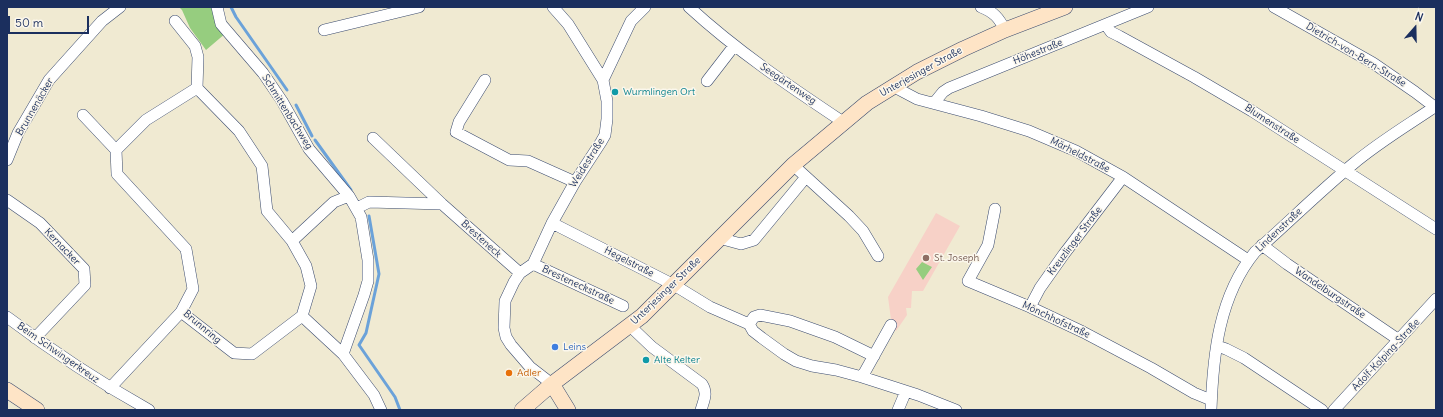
<!DOCTYPE html>
<html>
<head>
<meta charset="utf-8">
<style>
  body { margin:0 }
  #map { position:relative; width:1443px; height:417px; overflow:hidden; background:#f0ead2; font-family:Delius,sans-serif }
  canvas { display:block }
  .frame { position:absolute; inset:0; border:8px solid #1b2f5e; pointer-events:none }
  .north { position:absolute; left:1395px; top:8px; width:40px; height:40px; -webkit-text-stroke:3px #fbf7ec; paint-order:stroke; rotate:20deg; font-size:11px; font-weight:700; line-height:16px; text-align:center; color:#1b2f5e }
  .north::after { content:''; display:block; margin:auto; width:14px; height:18px; background:#1b2f5e; clip-path:polygon(50% 0,100% 100%,50% 72%,0 100%) }
  .scale { position:absolute; left:8px; top:16px; width:81px; height:18px; box-sizing:border-box; border:2px solid #1b2f5e; border-top:0; padding-left:5px; font-size:12px; line-height:14px; white-space:nowrap; color:#1b2f5e; -webkit-text-stroke:3px #fbf7ec; paint-order:stroke }
</style>
</head>
<body>
<div id="map">
<canvas width="1443" height="417"></canvas>
<div class="frame"></div>
<div class="north">N</div>
<div class="scale">50 m</div>
</div>
<script>
const ctx = document.querySelector('canvas').getContext('2d');
ctx.lineJoin = 'round';
function fillPath(path, color) { ctx.fillStyle = color; ctx.fill(path, 'evenodd'); }
function strokePath(path, color, width, dash) { ctx.strokeStyle = color; ctx.lineWidth = width; ctx.lineCap = dash ? 'butt' : 'round'; ctx.setLineDash(dash || []); ctx.stroke(path); }
function drawText(font, color, halo, rows, align = 'center') {
  ctx.font = font + ' Delius,sans-serif'; ctx.lineWidth = 3; ctx.setLineDash([]); ctx.textBaseline = 'middle'; ctx.strokeStyle = halo; ctx.fillStyle = color; for (const [text, x, y, turn = 0] of rows) {
    ctx.save(); ctx.translate(x, y); ctx.rotate((+turn || 0) * Math.PI / 180); ctx.textAlign = isNaN(turn) ? turn : align; if (halo) ctx.strokeText(text, 0, 0); ctx.fillText(text, 0, 0); ctx.restore();
  }
}
const built = new Path2D(`
  M936 213 960 226 923 291H912L911 308H906L907 315 896 331 892 327 888 297Z`);
const green = new Path2D(`
  M179 7H212L226 33 206 50 190 28 182 10Z
  M922 262 932 267 923 280 916 269Z`);
const stream = new Path2D(`
  M231 7 236 17 287 90
  M296 105 312 136
  M315 140 351 190
  M369 216 379 274 366 333 359 345 395 397 400 410`);
const street = new Path2D(`
  M217 7 221 24 263 73 282 101 309 149 349 196 361 217 368 260V281L364 295 343 354
  M689 7C737 51 789 86 843 122
  M981 7C994 12 999 18 1005 30
  M1274 7 1373 63 1415 92 1436 108
  M1106 25 1111 32 1119 36 1194 77 1252 111 1436 229
  M324 30 419 7
  M485 80 459 122 456 132 509 160 528 161 575 182
  M603 80 631 21 645 7
  M707 81 734 46
  M895 85 900 90 917 99 981 116 1029 131 1076 151 1123 177 1248 260
  M197 88 239 131 262 166 267 211 292 241 306 266 311 286 302 316 343 354 374 395 381 410
  M934 103 943 92 949 88 1148 7
  M83 115 116 150
  M373 138 442 204 520 273
  M7 160 18 133 49 80 102 21 120 7
  M793 165 849 216 863 231 878 256
  M7 200 40 223 84 269 85 285 35 338
  M357 208 369 202 442 204
  M995 209 988 245 968 281 1030 307 1083 332 1151 368 1194 393 1211 400
  M552 223 674 285 710 307 749 324 753 331 762 338 784 354 796 361 812 366 836 370 862 377 918 395 956 410
  M719 238 741 244 754 240 806 177
  M292 241 334 202 349 196
  M1262 245 1287 264 1399 340
  M533 264 623 306
  M1030 307 1040 288 1064 254 1123 177
  M181 312 234 353 252 354 302 316
  M7 317C52 351 99 382 149 410
  M749 324 754 317 760 315 790 321 835 337 874 356
  M630 326 652 347 702 384C708 393 704 400 701 410
  M1217 346 1226 349 1244 358 1322 410
  M862 377 891 325
  M552 384 530 367 511 345 506 337 504 328 505 301 514 282 520 273 533 264 552 223 575 182 601 142 605 135 607 119V101L603 80 568 24 553 7
  M110 388 181 312 193 289 186 249 117 174 116 150 146 120 197 88 198 57 195 46 175 21
  M898 410 906 391
  M1211 410C1213 354 1219 296 1255 252 1288 223 1319 192 1353 164 1379 142 1408 125 1436 106
  M1334 410 1436 299`);
const secondary = new Path2D(`
  M552 384 568 410
  M7 390 37 410
  M522 410 552 384 642 316 793 165 867 103 917 72 963 49 1005 30 1065 7`);
const markers = [
  [615,92,4,"#0f9aa8"],
  [926,258,4,"#8d6e63"],
  [555,347,4,"#3f7fe0"],
  [646,360,4,"#0f9aa8"],
  [509,373,4,"#e8710a"]
];
const streetNames = [
  ["Höhestraße",1038,52,-22],
  ["Dietrich-von-Bern-Straße",1356,55,31],
  ["Unterjesinger Straße",921,72,-29],
  ["Seegärtenweg",788,84,34],
  ["Brunnenäcker",35,107,-60],
  ["Schmittenbachweg",287,112,58],
  ["Blumenstraße",1272,124,33],
  ["Märheldstraße",1080,155,27],
  ["Weidestraße",587,163,-58],
  ["Lindenstraße",1279,230,-43],
  ["Bresteneck",481,239,42],
  ["Kreuzlinger Straße",1075,241,-53],
  ["Kernacker",62,247,46],
  ["Hegelstraße",629,262,27],
  ["Bresteneckstraße",578,285,25],
  ["Unterjesinger Straße",666,291,-44],
  ["Wandelburgstraße",1330,293,34],
  ["Mönchhofstraße",1056,320,25],
  ["Brunnring",202,327,40],
  ["Beim Schwingerkreuz",58,353,35],
  ["Adolf-Kolping-Straße",1386,355,-47]
];
const cultureNames = [
  ["Wurmlingen Ort",623,92],
  ["Alte Kelter",654,360]
];
const educationNames = [
  ["St. Joseph",934,258]
];
const shopNames = [
  ["Leins",563,347]
];
const foodNames = [
  ["Adler",517,373]
];
fillPath(built, '#f7d1c7');
fillPath(green, '#96cd7f');
strokePath(stream, '#6ba2d9', 3);
strokePath(street, '#3b4b6f', 12);
strokePath(secondary, '#3b4b6f', 16);
strokePath(street, '#fff', 11);
strokePath(secondary, '#fee4c6', 15);
for (const [x, y, r, color] of markers) { const dot = new Path2D(); dot.arc(x, y, r, 0, 2 * Math.PI); ctx.fillStyle = color; ctx.fill(dot); strokePath(dot, '#fbf7ec', 1.5); }
drawText('10px', '#1b2f5e', '#fbf7ec', streetNames);
drawText('10px', '#0d838f', '#fbf7ec', cultureNames, 'left');
drawText('10px', '#785e54', '#fbf7ec', educationNames, 'left');
drawText('10px', '#366cbe', '#fbf7ec', shopNames, 'left');
drawText('10px', '#c56008', '#fbf7ec', foodNames, 'left');
</script>
</body>
</html>
